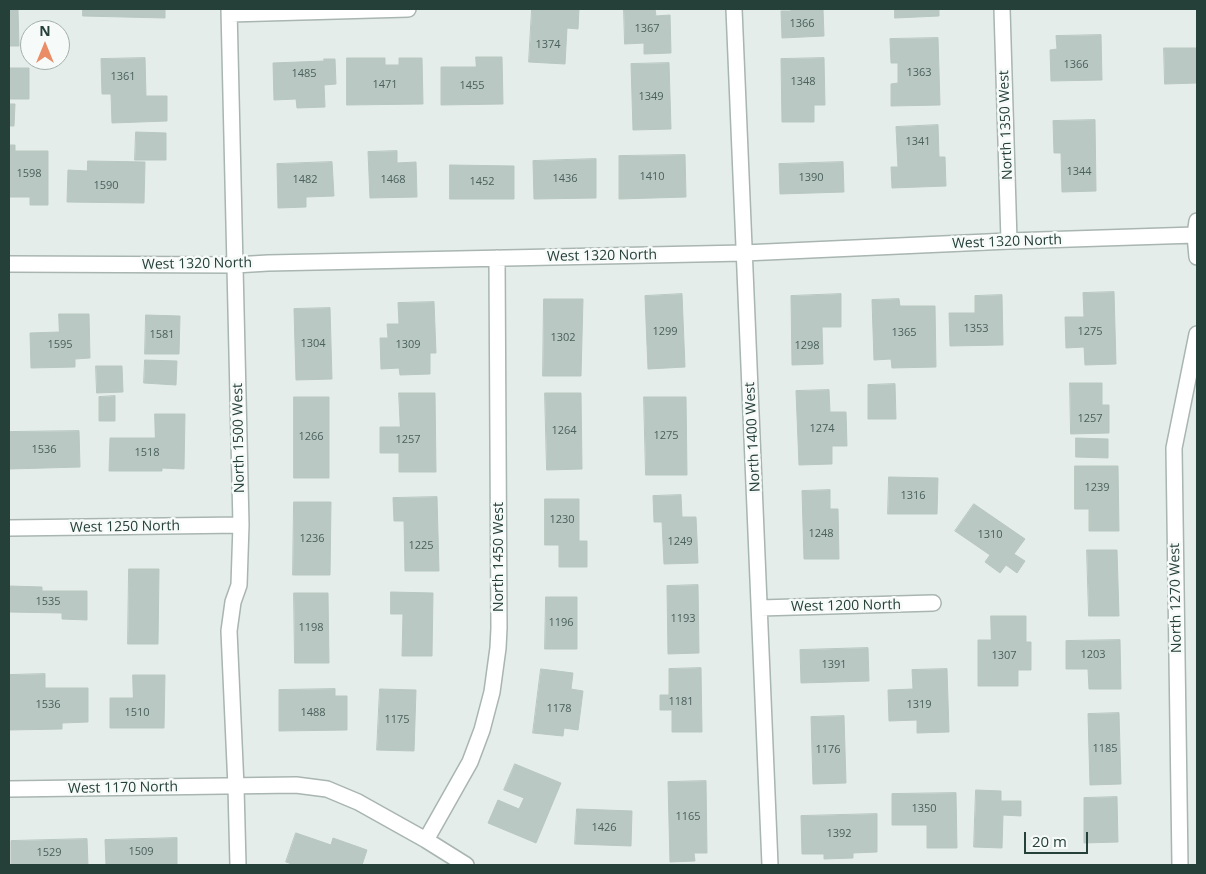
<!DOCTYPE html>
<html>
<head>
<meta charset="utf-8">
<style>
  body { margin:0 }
  #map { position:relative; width:1206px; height:874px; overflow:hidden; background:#e5edea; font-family:"Open Sans",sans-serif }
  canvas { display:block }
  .frame { position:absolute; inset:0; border:10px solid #253f39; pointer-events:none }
  .north { position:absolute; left:20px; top:20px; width:50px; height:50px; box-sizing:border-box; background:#f6faf8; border:1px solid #a2afac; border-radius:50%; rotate:0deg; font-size:14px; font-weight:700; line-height:20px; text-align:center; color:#253f39 }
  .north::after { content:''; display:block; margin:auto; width:18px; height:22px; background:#ea8d66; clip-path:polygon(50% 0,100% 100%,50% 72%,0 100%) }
  .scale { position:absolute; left:1024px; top:832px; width:64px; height:22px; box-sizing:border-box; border:2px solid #253f39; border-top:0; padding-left:6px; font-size:15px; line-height:18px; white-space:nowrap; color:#253f39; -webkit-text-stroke:4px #f6faf8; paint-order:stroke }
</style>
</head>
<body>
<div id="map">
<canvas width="1206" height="874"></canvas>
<div class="frame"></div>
<div class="north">N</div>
<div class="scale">20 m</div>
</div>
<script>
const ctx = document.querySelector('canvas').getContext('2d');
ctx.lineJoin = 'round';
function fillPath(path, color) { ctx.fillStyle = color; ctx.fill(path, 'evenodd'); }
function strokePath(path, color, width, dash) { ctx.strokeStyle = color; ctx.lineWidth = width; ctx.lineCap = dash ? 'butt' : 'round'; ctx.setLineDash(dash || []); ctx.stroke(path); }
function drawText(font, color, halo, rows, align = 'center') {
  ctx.font = font + ' "Open Sans",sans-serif'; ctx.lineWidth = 5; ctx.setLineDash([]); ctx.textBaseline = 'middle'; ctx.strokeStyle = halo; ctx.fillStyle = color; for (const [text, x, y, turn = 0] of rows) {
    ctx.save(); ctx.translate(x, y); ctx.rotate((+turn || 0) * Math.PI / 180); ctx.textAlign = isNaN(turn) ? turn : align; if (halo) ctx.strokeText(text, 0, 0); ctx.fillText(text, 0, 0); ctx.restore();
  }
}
const building = new Path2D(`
  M9 9H18L19 46H9Z
  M83 9H165V18L83 16Z
  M532 9H579L578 29 567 28 565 64 529 62Z
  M624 9H655L656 16 670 15 671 53 644 54V43L625 44Z
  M791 9H823L824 36 782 38 781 11H791Z
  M895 9H939V16L895 18Z
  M1101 35 1102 80 1051 81 1050 50 1057 49 1056 36Z
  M938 38 940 105 891 106V84L898 83V63H891L890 39Z
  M1164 48H1197V83L1165 84Z
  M476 57H502L503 104 441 105V67H476Z
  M145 58 146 96H167V121L112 123 111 94H102L101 59Z
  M347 58H385V65H399V58H422L423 104 347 105Z
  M824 58 825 105H814V122H782L781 59Z
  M324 59H335L336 84 324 85 325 107 297 108 296 99 274 100 273 63 324 61Z
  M669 63 671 129 633 130 631 64Z
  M9 68H29V99H9Z
  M9 104H15L14 126H9Z
  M1095 120 1096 191 1062 192 1061 153H1054L1053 121Z
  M938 125 939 157H945L946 186 892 188 891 167H898L896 127Z
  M136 132 166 133V160H135Z
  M9 145H15V151H48V205H30V197H9Z
  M397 151V163L416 162 417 197 370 198 368 152Z
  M685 155 686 197 619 199V156Z
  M596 159V198L534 199 533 161Z
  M88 161 145 162 144 203 67 202 68 170 87 171Z
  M332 162 334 196 306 197V207L278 208 277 164Z
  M843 162 844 192 780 194 779 164Z
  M450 165 514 166V199H450Z
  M1114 292 1116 364 1085 365 1084 347 1066 348 1065 317H1084L1083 293Z
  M682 294 685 367 648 369 645 296Z
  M841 294V327H822L823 364 792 365 791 296Z
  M1002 295 1003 345 950 346 949 313H975V296Z
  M544 299H583L581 376H543Z
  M899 299 900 306H935L936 367 892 368 891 359 874 360 872 300Z
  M434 302 436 353H430V374L400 375 399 368 381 369 380 338H388L387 324H399L398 303Z
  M330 308 332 379 296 380 294 309Z
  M59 314H89L90 358 75 359V367L31 368 30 333 59 332Z
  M146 315 180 316 179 354H145Z
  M145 360 177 361 176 385 144 383Z
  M96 366H122L123 392 97 393Z
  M1070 383H1102V405H1109V433L1071 434Z
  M895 384 896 419H868V385Z
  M829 390 830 412H846L847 446H832V464L799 465 796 391Z
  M399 393H435L436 472H399V453H380V427H400Z
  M545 393H581L582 469 547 470Z
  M115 396V421H99V397Z
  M294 397H329V478H294Z
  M644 397H686L687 475H646Z
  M155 414H185L184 469 162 468V471H109L110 438H155Z
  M79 431 80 467 9 469V432Z
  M1076 438 1108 439V458L1076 457Z
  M1075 466H1118L1119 531H1089V509H1075Z
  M889 477 938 478 937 514H888Z
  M830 490V509H838L839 559H804L802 491Z
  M681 495 682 517H696L698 563 664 564 662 522H654L653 496Z
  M437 497 439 571H405L404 521H394L393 498Z
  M545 499H579V541H587V567H559V545H545Z
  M294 502H331L330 575H293Z
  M974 504 1025 539 1014 554 1025 561 1017 573 1006 565 1000 573 985 562 990 555 955 531Z
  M1087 550H1117L1119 616H1089Z
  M129 569H159L158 644H128Z
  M698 585 699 653 668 654 667 586Z
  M9 586 42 587V591H87V620L62 619V613L9 612Z
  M391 592 433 593 432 656H402L403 614H391Z
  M294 593H328L329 663H295Z
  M546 597H577V649H545Z
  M991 616H1026V642H1031V670H1018V686H978V640H991Z
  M1120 640 1121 689H1089L1088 669H1066V641Z
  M868 648 869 681 801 683 800 650Z
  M701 668 702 732H672V710H660V695H669V669Z
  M541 669 573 673 571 689 583 691 578 730 564 728 563 736 533 733Z
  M947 669 949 732 917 733V720L889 721 888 690 913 689 912 670Z
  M45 674V688H88V722L62 723V729L9 730V675Z
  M133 675H165L164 728H110V698H133Z
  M335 689V696H347V730L279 731V690Z
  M380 689 416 690 414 751 377 750Z
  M1119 713 1121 784 1090 785 1088 714Z
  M844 716 846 783 813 784 811 717Z
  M515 764 561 783 536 843 488 823 498 800 519 809 524 798 504 790Z
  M706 781 707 853H694L695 861 670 862 668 782Z
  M976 790 1001 791V801H1021V816L1003 815 1002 848 974 847Z
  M956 793 957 848H927V825H892V794Z
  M1117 797 1118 842 1084 843V798Z
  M577 809 632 811 631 846 575 844Z
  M877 814V852L853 853V858L824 859V854H802L801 816Z
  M296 833 331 845 333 838 367 850 362 865H295L286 862Z
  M177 838V865H106L105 840Z
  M87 839 88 865H11V841Z`);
const minor = new Path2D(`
  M229 9 241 525 239 585 233 602 229 631 236 787 238 865
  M734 9 770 865
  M1002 9 1009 241
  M230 14 408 9
  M1197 221 1195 235 1197 257
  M9 264 235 265 268 263 744 253 1009 241 1195 235
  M9 528 241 525
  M760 608 933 603
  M9 789 296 785 327 789 358 802 426 840 466 865
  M426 840 470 762 482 730 492 692 498 648 499 628 497 258
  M1180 865 1174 448 1197 334`);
const numberNames = [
  ["1366",802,24],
  ["1367",647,29],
  ["1374",548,45],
  ["1366",1076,65],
  ["1363",919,73],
  ["1485",304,74],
  ["1361",123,77],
  ["1348",803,82],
  ["1471",385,85],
  ["1455",472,86],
  ["1349",651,97],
  ["1341",918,142],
  ["1344",1079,172],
  ["1598",29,174],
  ["1410",652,177],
  ["1390",811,178],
  ["1436",565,179],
  ["1482",305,180],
  ["1468",393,180],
  ["1452",482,182],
  ["1590",106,186],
  ["1353",976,329],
  ["1299",665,332],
  ["1275",1090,332],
  ["1365",904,333],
  ["1581",162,335],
  ["1302",563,338],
  ["1304",313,344],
  ["1595",60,345],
  ["1309",408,345],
  ["1298",807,346],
  ["1257",1090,419],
  ["1274",822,429],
  ["1264",564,431],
  ["1275",666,436],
  ["1266",311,437],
  ["1257",408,440],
  ["1536",44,450],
  ["1518",147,453],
  ["1239",1097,488],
  ["1316",913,496],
  ["1230",562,520],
  ["1248",821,534],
  ["1310",990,535],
  ["1236",312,539],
  ["1249",680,542],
  ["1225",421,546],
  ["1535",48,602],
  ["1193",683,619],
  ["1196",561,623],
  ["1198",311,628],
  ["1203",1093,655],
  ["1307",1004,656],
  ["1391",834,665],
  ["1181",681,702],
  ["1536",48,705],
  ["1319",919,705],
  ["1178",559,709],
  ["1510",137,713],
  ["1488",313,713],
  ["1175",397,720],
  ["1185",1105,749],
  ["1176",828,750],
  ["1350",924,809],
  ["1165",688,817],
  ["1426",604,828],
  ["1392",839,834],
  ["1509",141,852],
  ["1529",49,853]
];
const streetNames = [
  ["North 1350 West",1006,125,-92],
  ["West 1320 North",1007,242,-2],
  ["West 1320 North",602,256,-1],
  ["West 1320 North",197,264,-1],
  ["North 1400 West",753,437,-93],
  ["North 1500 West",239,438,-91],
  ["West 1250 North",125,527,-1],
  ["North 1450 West",499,557,-90],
  ["North 1270 West",1176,598,-91],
  ["West 1200 North",846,606,-1],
  ["West 1170 North",123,788,-1]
];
fillPath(building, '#bac8c3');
strokePath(building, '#b8c7c1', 1);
strokePath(minor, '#a8b5b1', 18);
strokePath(minor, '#fff', 15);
drawText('11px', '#4a615c', null, numberNames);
drawText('14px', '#253f39', '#f6faf8', streetNames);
</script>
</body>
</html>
